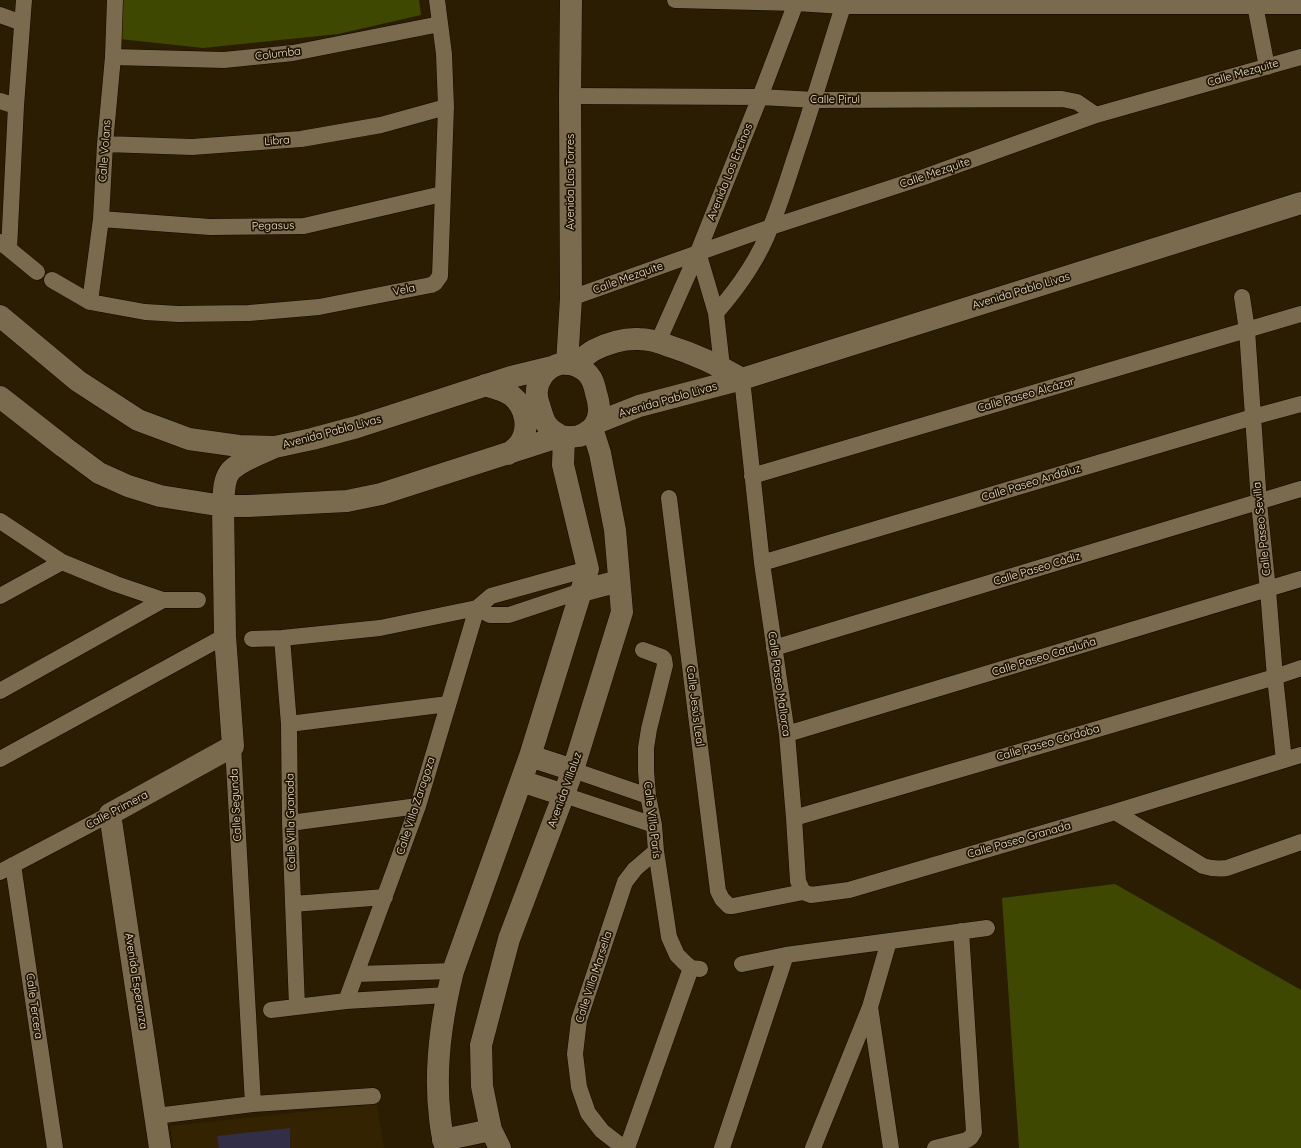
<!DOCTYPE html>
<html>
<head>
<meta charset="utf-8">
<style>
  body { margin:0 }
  canvas { display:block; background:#2a1d02 }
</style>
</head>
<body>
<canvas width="1301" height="1148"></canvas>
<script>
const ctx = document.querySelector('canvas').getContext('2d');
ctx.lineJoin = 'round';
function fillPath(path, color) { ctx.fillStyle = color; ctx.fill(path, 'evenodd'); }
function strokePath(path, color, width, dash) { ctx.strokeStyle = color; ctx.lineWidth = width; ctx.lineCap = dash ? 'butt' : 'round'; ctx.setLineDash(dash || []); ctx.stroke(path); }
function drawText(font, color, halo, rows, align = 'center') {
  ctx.font = font + ' Quicksand,sans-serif'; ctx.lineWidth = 3.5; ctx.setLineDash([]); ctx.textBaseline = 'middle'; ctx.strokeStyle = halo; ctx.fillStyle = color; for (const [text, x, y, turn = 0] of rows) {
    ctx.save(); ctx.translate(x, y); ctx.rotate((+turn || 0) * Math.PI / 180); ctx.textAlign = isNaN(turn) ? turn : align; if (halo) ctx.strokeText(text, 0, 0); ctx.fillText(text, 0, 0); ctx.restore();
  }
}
const built = new Path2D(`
  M377 1104 384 1148H174L170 1126Z`);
const green = new Path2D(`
  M122 0H419L421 15 338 34 203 48 120 39Z
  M1115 884 1301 990V1148H1019L1002 898Z`);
const building = new Path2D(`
  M290 1128V1148H219L217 1136Z`);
const street = new Path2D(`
  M675 0 796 3 843 6H1301
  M1254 0 1267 67
  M0 15 22 23
  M113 57 224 60 293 53 440 24
  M570 96 760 97 815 100 1062 99 1077 102 1096 115
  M0 101 16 106
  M105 144 192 147 301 139 381 125 446 107
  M101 219 210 227 304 226 442 194
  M0 242 9 249 16 106 24 0
  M9 249 37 272
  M698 252 716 313 722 367
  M52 280 90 302 145 312 178 314 249 313 319 307 431 285 435 283 440 276 446 107 444 54 437 0
  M1242 297 1247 330 1259 503 1268 590 1275 677 1284 760
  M571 298 771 227 924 177 1096 115 1301 57
  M90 302 101 219 105 144 113 57 115 0
  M716 313C738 288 759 258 771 226 780 204 787 182 794 160 812 107 828 53 845 0
  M658 342 698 252 760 97 797 0
  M742 379 762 563 787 734 794 818 798 881 803 892
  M752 476 1301 314
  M669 498 718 891 722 899 729 906H733L803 892 811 895 849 890 1115 812 1301 755
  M0 521 62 562 116 584 163 600H198
  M762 563 1253 417 1301 404
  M0 596 62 562
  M477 608 490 615H509L581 591
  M282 638 289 724 290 823 297 1007
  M252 639 282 638 380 628 477 608 491 596 588 569
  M774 648 1301 489
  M643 650 662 657 664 659 665 665 649 729 646 748V771L648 796 654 825 656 851 669 937 677 955 685 963 691 968 700 969
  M0 691 163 600
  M289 724 448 704
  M787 734 1301 579
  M233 746 253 1104
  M0 759 225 636
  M573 770 648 796
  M564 795 654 825
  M1115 812 1203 866C1212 869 1218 869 1227 868L1301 842
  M794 818 1275 677 1301 668
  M290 823 418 806
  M13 865 55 1148
  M0 872 110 814
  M293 904 385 897
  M742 964 786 955 987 928
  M357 974 453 971
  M346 1001 418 806 477 608
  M870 1007 891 1148
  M271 1010 346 1001 447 995
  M156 1116 253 1104 373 1096
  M624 1148 602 1131 588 1113 579 1087 575 1054 579 1020 625 882 635 869 656 851
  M627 1148 691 968
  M722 1148 786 955
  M813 1148 870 1007 889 941
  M935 1148 967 1140 971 1137 974 1132 961 931`);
const secondary = new Path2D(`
  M0 316 78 381 138 420 189 439 239 446 275 447 312 439 357 427 511 377 552 367
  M567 364 571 298 570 96 571 0
  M574 365C581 360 587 354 594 350 608 343 623 338 639 339 649 339 659 342 669 346 695 354 718 365 742 379
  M485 385C494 388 504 390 511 395 526 407 530 428 520 443 517 447 512 451 508 454
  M0 397 64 447 99 473 128 486 160 496 223 506H248L347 501 381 494 561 436C567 438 573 437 579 436 600 429 602 411 596 393 595 388 594 383 591 378 585 368 572 362 560 364 546 367 535 382 537 396 537 400 539 404 540 408 542 414 543 420 547 425 550 430 556 433 561 436
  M596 423 639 406 742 379 1301 203
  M581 591 619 581
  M530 756 573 770
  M521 781 564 795
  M443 1140 491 1130
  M160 1148 110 814 233 746 225 636 223 506C224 496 223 482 229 473 236 462 263 453 275 447
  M446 1148C442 1138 441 1128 440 1118 434 1069 441 1019 453 971L530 756 588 569 563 465 564 437
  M500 1148 491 1130 482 1086 481 1045 509 939 573 770 622 612 615 530 600 453 592 428`);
const streetNames = [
  ["Columba",278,54,-7],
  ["Calle Mezquite",1243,73,-16],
  ["Calle Pirul",835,100],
  ["Libra",277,141,-4],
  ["Calle Volans",105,151,-86],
  ["Avenida Los Encinos",730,172,-68],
  ["Calle Mezquite",935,173,-19],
  ["Avenida Las Torres",571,182,-90],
  ["Pegasus",273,226,-1],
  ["Calle Mezquite",628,278,-20],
  ["Vela",404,290,-11],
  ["Avenida Pablo Livas",1021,291,-17],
  ["Calle Paseo Alcázar",1026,395,-16],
  ["Avenida Pablo Livas",668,400,-16],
  ["Avenida Pablo Livas",332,432,-15],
  ["Calle Paseo Andaluz",1031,483,-17],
  ["Calle Paseo Sevilla",1262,529,-96],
  ["Calle Paseo Cádiz",1037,569,-17],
  ["Calle Paseo Cataluña",1044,657,-17],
  ["Calle Paseo Mallorca",779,684,82],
  ["Calle Jesús Leal",695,706,83],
  ["Calle Paseo Córdoba",1048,743,-16],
  ["Avenida Villaluz",565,790,-70],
  ["Calle Segunda",236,805,-93],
  ["Calle Villa Zaragoza",416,806,-72],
  ["Calle Primera",117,810,-28],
  ["Calle Villa París",652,820,83],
  ["Calle Villa Granada",291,822,-91],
  ["Calle Paseo Granada",1019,840,-16],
  ["Calle Villa Marsella",594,977,-72],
  ["Avenida Esperanza",136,981,81],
  ["Calle Tercera",34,1006,82]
];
fillPath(built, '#332300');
fillPath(green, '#3f4800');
fillPath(building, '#322e48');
strokePath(street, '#120700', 17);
strokePath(secondary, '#120700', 23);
strokePath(street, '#7a6b4e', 16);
strokePath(secondary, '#7a6b4e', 22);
drawText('11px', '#ede5d4', '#201400', streetNames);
</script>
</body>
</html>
